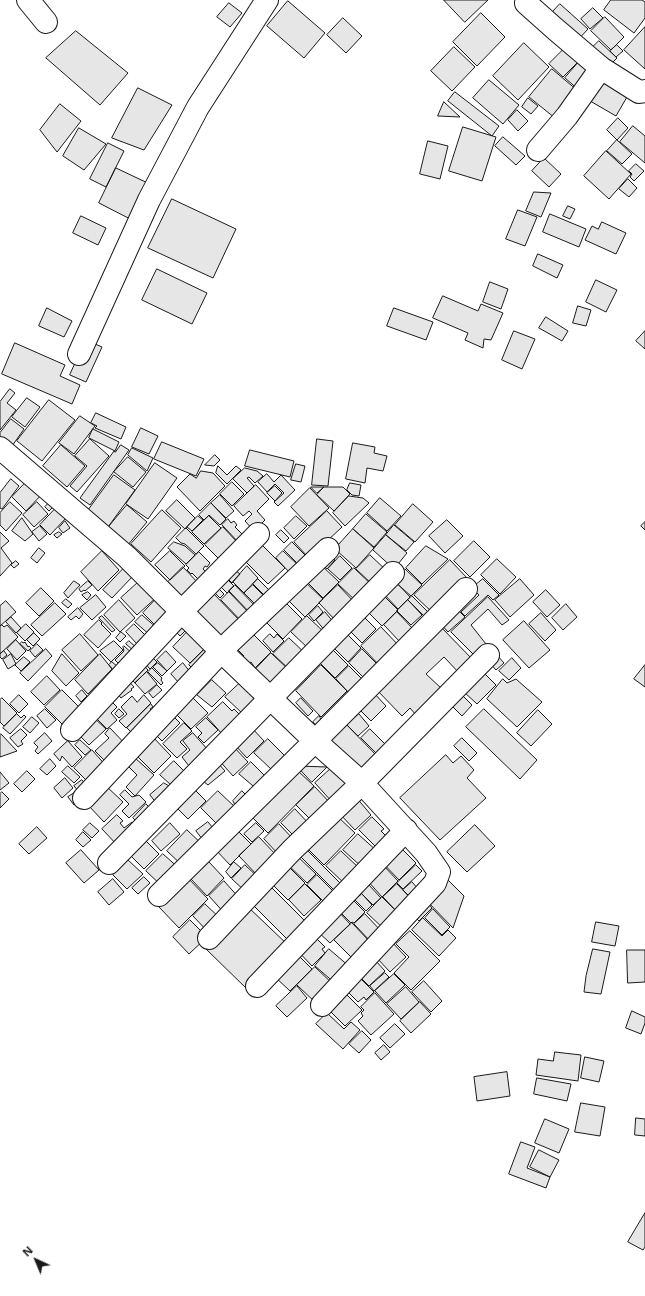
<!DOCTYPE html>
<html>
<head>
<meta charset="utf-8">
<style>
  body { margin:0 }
  #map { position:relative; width:645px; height:1296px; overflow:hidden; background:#fff; font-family:"Open Sans",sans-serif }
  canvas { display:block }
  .north { position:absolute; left:16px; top:1240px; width:40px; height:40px; -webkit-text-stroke:3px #fff; paint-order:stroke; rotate:316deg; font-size:11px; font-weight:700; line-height:16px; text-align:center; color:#1a1a1a }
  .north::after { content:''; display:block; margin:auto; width:14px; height:18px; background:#1a1a1a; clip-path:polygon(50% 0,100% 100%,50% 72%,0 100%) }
</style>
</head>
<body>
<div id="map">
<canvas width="645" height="1296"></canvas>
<div class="north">N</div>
</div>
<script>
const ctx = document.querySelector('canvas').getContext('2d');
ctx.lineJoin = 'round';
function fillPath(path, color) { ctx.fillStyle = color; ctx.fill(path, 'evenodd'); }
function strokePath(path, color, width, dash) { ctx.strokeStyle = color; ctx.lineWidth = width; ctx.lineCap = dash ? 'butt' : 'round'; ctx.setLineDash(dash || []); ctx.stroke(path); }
const building = new Path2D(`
  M444 0H488L465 22Z
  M611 0H642L645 2V18L634 33 604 10Z
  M288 1 325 33 304 58 267 26Z
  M229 3 242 13 230 27 217 17Z
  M560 4 588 29 575 43 547 18Z
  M593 8 603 18 590 29 581 19Z
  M481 13 505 37 477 66 453 42Z
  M605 17 624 37 611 50 591 31Z
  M343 18 362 36 346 53 327 35Z
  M645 27V69L624 50Z
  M76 31 128 73 100 105 46 58Z
  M599 41 617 58 607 68 590 50Z
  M524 43 549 67 518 100 493 76Z
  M617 45 623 51 616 57 610 51Z
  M454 47 475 67 452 91 431 71Z
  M565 48 579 61 563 77 549 64Z
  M584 56 599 69 580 91 565 78Z
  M552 69 578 91 555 118 529 97Z
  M600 73 631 90 616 116 585 98Z
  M489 80 519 105 503 124 473 98Z
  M138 88 172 105 144 150 112 138Z
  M455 92 499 126 492 136 448 101Z
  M528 98 538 106 531 114 522 107Z
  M444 102 460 117 438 116Z
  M60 104 81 121 57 152 40 130Z
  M517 110 528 121 518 131 508 120Z
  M618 118 628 128 617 140 607 130Z
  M633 126 645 136V163L620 142Z
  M463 127 496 137 482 181 449 171Z
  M79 128 106 144 84 170 63 156Z
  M503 137 525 156 516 165 495 146Z
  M617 140 632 154 622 164 607 151Z
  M428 141 448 146 440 179 420 174Z
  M108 143 124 151 106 187 90 179Z
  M606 151 631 174 609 199 584 176Z
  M544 158 561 174 549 187 532 171Z
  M636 164 644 171 634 181 630 177 632 174 629 171Z
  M116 168 154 186 136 222 99 203Z
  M628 179 637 188 629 197 619 189Z
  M534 192 551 193 541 217 526 211Z
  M172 199 236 229 213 278 148 248Z
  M568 206 575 209 570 219 563 216Z
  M518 210 537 217 525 246 506 239Z
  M550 214 586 229 579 247 543 232Z
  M81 216 106 228 98 245 73 233Z
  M602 222 626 233 616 254 585 240 592 226 598 229Z
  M538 254 563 265 557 278 533 266Z
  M157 269 207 293 192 324 142 300Z
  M596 280 617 290 606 312 586 302Z
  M490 282 508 289 501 309 483 302Z
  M443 296 478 311 481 304 503 313 491 340 484 339 483 348 465 340 468 333 433 318Z
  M578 306 591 310 586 326 573 323Z
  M47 308 72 321 64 337 39 326Z
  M394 308 433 322 426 340 387 326Z
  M546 317 568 331 562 341 539 328Z
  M514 331 535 339 522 369 502 360Z
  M645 331V349L636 341Z
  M86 340 102 347 86 382 70 375Z
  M15 343 65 365 60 376 80 385 72 404 2 374Z
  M10 389 15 393 7 403 16 410 0 430V402Z
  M27 398 40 407 25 427 12 417Z
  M49 400 75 420 42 461 17 441Z
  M96 413 126 427 121 439 95 428 97 426 91 423Z
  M80 416 95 426 74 454 59 443Z
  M11 419 24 429 10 449 0 441V433Z
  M141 428 158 436 149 454 132 447Z
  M93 429 119 442 115 451 89 438Z
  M90 439 109 456 77 492 70 486 87 466 75 456Z
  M317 439 333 441 328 486 312 485Z
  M162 442 204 459 196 476 154 459Z
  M353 443 375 447 374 453 387 456 383 471 367 468 365 483 346 479Z
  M61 445 85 466 67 487 43 466Z
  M121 445 129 450 90 505 80 498 114 451 115 452Z
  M132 448 153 458 147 471 128 455Z
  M250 450 294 461 290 477 245 466Z
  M215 455 220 460 214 466 205 465Z
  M128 457 146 472 133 487 114 472Z
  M155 463 177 478 148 519 126 504Z
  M296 464 305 466 301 482 291 480Z
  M218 466 227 475 236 466 241 470 227 484 216 473Z
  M245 468 257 471 263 476 255 483 249 477 247 478 254 486 247 493 233 479Z
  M201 471 213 473 225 486 200 511 177 487 190 474 196 478Z
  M267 474 274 482 281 475 295 490 278 506 274 502 284 493 275 484 267 492 258 482Z
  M114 475 135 490 108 527 87 512Z
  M11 479 19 486 2 509 0 508V493Z
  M29 479 44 492 26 511 12 497Z
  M232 482 244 494 232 506 220 494Z
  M350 483 361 485 359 496 352 495 347 490Z
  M256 485 269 499 257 511 265 520 254 531 245 521 252 514 249 511 243 516 234 506Z
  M275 486 282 493 275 501 267 493Z
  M311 487H324L317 493Z
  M324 487H343L350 494 334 511 317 495Z
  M310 488 329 508 309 526 291 507Z
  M220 495 234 511 226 518 211 503Z
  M349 496 363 498 369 503 345 526 333 513Z
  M380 498 401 516 387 531 367 513Z
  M177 500 195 518 185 529 166 511Z
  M51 501 55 505 49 511 45 507Z
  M10 502 22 513 6 531 0 525V513Z
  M37 502 48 514 34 527 23 515Z
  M211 503 226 519 220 525 209 515 204 520 199 515Z
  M413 504 433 522 415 542 395 525Z
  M127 505 147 522 127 546 107 529Z
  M57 507 67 517 50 535 40 525Z
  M162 510 181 528 151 562 131 544Z
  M327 511 342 527 309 558 294 542Z
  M366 514 387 532 374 547 353 529Z
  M198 516 203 520 192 531 187 527Z
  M209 516 221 528 204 544 192 532Z
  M296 516 307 526 294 539 284 528Z
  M22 518 33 534 25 541 12 531Z
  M228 519 231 523 234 521 237 525 235 527 247 539 241 545 222 525Z
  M447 520 463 536 445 553 429 536Z
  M65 521 70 528 63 533 59 528Z
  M645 522V530L641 526Z
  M394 525 414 542 406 551 386 535Z
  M40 526 47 534 39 541 32 532Z
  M223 527 238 543 220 560 205 545Z
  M186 528 204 546 196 554 185 544 181 543 176 538Z
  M353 529 374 548 356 568 335 549Z
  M281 530 289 538 284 543 276 535Z
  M0 532 9 541 1 548 12 563 0 576Z
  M59 532 62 534 57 538 54 535Z
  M386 535 407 553 394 569 373 550Z
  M474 541 490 557 470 577 454 561Z
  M174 542 185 546 195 555 186 564 168 548Z
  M292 542 310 560 302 568 284 550Z
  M260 543 285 568 268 584 243 559Z
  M426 546 448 559 422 584 406 568Z
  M39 548 45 553 37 563 31 558Z
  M102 551 119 570 98 591 81 572Z
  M170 551 185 566 170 580 155 565Z
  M283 551 297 564 289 572 276 558Z
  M199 552 210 563 207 567 205 566 203 569 206 572 199 580 192 573 191 574 187 570 189 568 186 565Z
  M328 554 335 560 327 569 320 563Z
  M370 555 388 572 374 586 356 569Z
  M340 556 352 568 340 580 328 569Z
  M497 559 516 577 500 594 481 575Z
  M450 560 469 580 434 614 414 595Z
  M16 561 19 564 14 568 11 565Z
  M320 564 339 582 323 598 305 580Z
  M247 566 258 578 244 593 233 582Z
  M125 567 134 575 112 598 103 590Z
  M183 567 200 585 185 600 167 583Z
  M231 567 240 574 232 583 223 574Z
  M354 568 374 587 358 603 338 584Z
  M405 569 422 585 411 596 394 581Z
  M224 576 234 586 227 593 217 583Z
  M143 578 159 595 137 615 121 598Z
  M258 579 272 593 267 598 253 584Z
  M483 579 499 595 493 600 488 595 465 616 461 612 479 595 472 588Z
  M520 579 534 595 510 617 495 600Z
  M303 580 323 599 305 617 286 598Z
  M74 581 80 585 68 598 64 593Z
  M88 581 92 585 85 591 84 590 81 592 79 589Z
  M395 581 410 597 398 609 383 593Z
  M235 585 258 609 252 615 229 591Z
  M253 585 267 599 258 607 244 593Z
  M338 585 356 604 337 622 319 603Z
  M217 587 224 594 220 598 213 591Z
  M41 588 54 601 39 616 26 603Z
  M210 590 243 624 224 642 192 607Z
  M546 590 560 605 547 617 533 602Z
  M88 592 91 595 87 600 82 595Z
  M229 592 252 616 244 624 221 600Z
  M382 594 398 610 382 626 366 610Z
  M96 595 106 607 92 620 80 608Z
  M412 596 433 617 429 621 408 600Z
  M488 597 509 620 502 625 488 609 471 625 486 644 474 655 451 632Z
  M66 599 72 604 68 608 62 603Z
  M156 599 170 611 156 626 143 613Z
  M119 600 135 618 120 632 104 615Z
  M408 600 422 615 411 625 397 611Z
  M6 601 16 612 0 626V606Z
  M55 603 66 614 42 636 31 625Z
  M286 603 302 619 283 639 267 623Z
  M566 604 577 617 563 630 552 618Z
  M318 606 323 612 314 621 309 615Z
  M455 607 465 617 448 632 439 622Z
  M78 608 83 614 79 619 76 616 71 620 68 617Z
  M325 612 335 624 326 632 316 620Z
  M397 612 414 630 401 643 384 625Z
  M360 613 376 629 362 643 346 627Z
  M541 613 556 630 545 641 529 624Z
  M142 615 158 629 151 636 135 622Z
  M102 616 115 630 112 632 99 618Z
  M307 616 326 634 310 650 291 632Z
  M11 617 21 628 16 633 6 622Z
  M99 620 102 623 101 624 111 634 98 648 84 635Z
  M524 621 550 650 529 668 503 640Z
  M26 624 34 632 25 641 17 633Z
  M134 624 145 635 137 644 126 632Z
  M178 624 185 631 180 636 173 629Z
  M2 625 4 627 7 625 18 637 0 654V627Z
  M439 625 475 662 461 675 444 657 426 674 442 689 416 715 410 708 402 716 375 688Z
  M381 627 402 649 382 668 361 646Z
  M189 630 206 647 190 663 173 647Z
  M121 632 126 636 120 642 116 638Z
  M345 632 361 648 348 662 332 646Z
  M34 633 40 639 33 646 27 640Z
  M252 633 271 652 255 668 251 662 245 666 239 661 244 656 237 649Z
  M80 634 98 655 81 671 62 650Z
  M270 634 274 638 277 634 284 641 273 652 263 641Z
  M289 638 308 656 292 672 273 654Z
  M16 640 26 651 17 660 7 649Z
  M114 641 123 650 111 662 100 651Z
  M129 641 138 649 135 652 126 644Z
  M22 642 24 643 25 642 28 647 29 646 31 648 28 651 20 644Z
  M37 644 43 650 35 657 30 651Z
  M124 646 134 655 122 667 115 660 124 651 123 647Z
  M206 648 214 655 197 673 189 665Z
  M46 649 52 656 28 681 20 673Z
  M332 649 348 665 335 678 319 662Z
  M362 649 378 665 365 679 349 663Z
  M4 651 7 655 2 659 0 657V654Z
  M166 651 176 662 167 671 157 660Z
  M271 653 290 671 273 688 255 670Z
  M11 654 16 664 8 669 3 660Z
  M62 654 79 673 66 686 52 671Z
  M100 654 112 669 88 694 75 680Z
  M149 654 157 662 150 669 142 660Z
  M497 655 504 663 496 670 489 662Z
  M24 657 30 662 21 671 15 665Z
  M512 658 521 668 509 680 499 671Z
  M112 662 118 667 114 671 109 665Z
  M141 662 148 670 135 683 127 675Z
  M158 663 167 671 162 676 153 667Z
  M183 663 191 673 179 683 171 674Z
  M321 665 347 691 321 717 296 691Z
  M645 665V687L634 679Z
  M349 666 365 682 351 695 336 679Z
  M152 668 162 678 161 680 163 683 161 685 148 672Z
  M482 671 496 685 477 704 463 691Z
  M147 672 157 684 145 694 135 683Z
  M47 676 60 690 44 705 31 692Z
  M126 678 134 687 131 689 132 690 121 698 116 692Z
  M503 679 507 683 516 679 542 702 517 727 487 699Z
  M212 680 226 693 212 707 197 695Z
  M241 682 258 699 243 714 225 697Z
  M157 685 162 690 153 698 149 693Z
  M62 690 80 708 63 725 45 707Z
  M82 690 87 696 81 702 76 696Z
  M373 692 386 706 371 721 357 707Z
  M461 694 472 705 462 716 450 704Z
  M19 695 28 704 19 713 10 704Z
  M144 695 151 703 126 728 119 721 127 714 121 707 132 696 137 702Z
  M107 697 117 707 111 713 117 720 107 729 91 713Z
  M192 697 208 713 191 729 175 713Z
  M2 698 17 713 4 726 0 722V700Z
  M301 698 313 711 308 716 296 703Z
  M223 702 232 711 234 709 242 717 223 735 207 717Z
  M151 704 153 707 150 709 152 711 135 736 127 728Z
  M45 709 56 720 47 728 37 716Z
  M119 709 124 714 119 718 115 714Z
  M484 709 537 760 520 779 466 727Z
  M538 710 552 724 531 746 517 733Z
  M17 714 21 718 24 715 26 717 10 734 3 728Z
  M359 714 369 726 358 736 347 725Z
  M172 715 180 723 162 741 154 733Z
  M92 716 106 729 89 745 76 732Z
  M319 716 321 719 323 717 329 723 321 731 313 722Z
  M32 717 39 723 30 733 23 727Z
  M206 718 218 730 204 743 198 737 202 733 196 727Z
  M341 719 378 757 361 773 324 734Z
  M184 723 192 731 180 742 187 749 177 758 163 744Z
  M251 727 264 741 247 758 234 744Z
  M110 728 129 748 110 766 95 751 109 738 105 734Z
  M21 729 27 735 21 741 23 744 18 747 10 738Z
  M370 729 386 745 377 754 361 738Z
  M45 733 52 741 38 754 35 751 38 747 34 743Z
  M193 733 208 750 189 766 182 757 190 750 183 741Z
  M1 734 17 751 0 757V735Z
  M152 736 171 756 154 773 136 755Z
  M462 738 477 753 469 761 454 746Z
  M268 739 285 756 272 770 254 753Z
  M80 740 91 750 85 755 75 745Z
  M68 741 82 757 72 767 62 756 60 761 54 754Z
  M232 745 248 762 233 776 217 758Z
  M92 750 108 768 91 785 74 768Z
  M446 755 453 763 461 756 474 770 467 778 486 798 440 840 400 798Z
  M135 758 154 775 135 796 126 787 137 775 128 766Z
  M50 759 56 766 47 775 40 769Z
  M174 761 184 771 171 785 160 775Z
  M217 762 225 771 208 785 199 778Z
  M251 762 268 779 259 791 239 774Z
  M336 764 354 782 333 803 315 783Z
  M68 766 80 777 74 783 62 772Z
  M297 766 327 767 312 782Z
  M296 769 314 786 268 833 250 815Z
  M27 771 35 779 22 792 14 784Z
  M0 772 9 783 0 790Z
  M65 778 73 788 62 798 54 788Z
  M82 780 87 786 80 793 74 786Z
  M164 783 174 789 157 804 150 795Z
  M105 785 123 802 104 822 87 804Z
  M315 787 332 805 314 823 296 805Z
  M194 789 206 801 188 819 176 807Z
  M125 790 132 797 139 795 146 802 129 818 122 811 129 804 120 795Z
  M218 791 236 808 219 826 201 808Z
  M242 791 251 800 239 813 233 801Z
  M2 792 9 799 0 808V794Z
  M76 792 81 799 74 805 68 797Z
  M356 797 371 815 355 830 339 813Z
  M146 804 153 811 140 825 133 818Z
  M295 809 311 826 297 839 281 823Z
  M117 815 123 821 120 823 124 828 132 822 139 829 119 847 102 829Z
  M336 815 355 833 324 865 306 847Z
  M372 817 384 829 381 831 388 838 377 848 359 830Z
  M208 822 218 834 206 844 196 831Z
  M90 823 99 831 92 838 83 830Z
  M170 823 180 834 161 851 152 841Z
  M256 823 264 831 252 842 244 834Z
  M279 824 295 841 280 856 264 839Z
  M475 825 495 846 467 872 447 852Z
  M37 827 47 838 29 854 19 844Z
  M236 829 251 844 230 865 215 849Z
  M187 830 204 846 184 867 167 851Z
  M83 832 91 840 83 847 76 840Z
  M358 834 378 852 363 868 343 850Z
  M259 837 278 857 258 876 239 856Z
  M146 841 159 854 144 869 131 856Z
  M301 844 345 888 338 894 295 851Z
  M397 844 416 863 399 880 380 860Z
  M81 850 99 870 84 883 66 863Z
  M341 851 360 869 346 885 326 866Z
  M163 854 181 870 164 888 146 871Z
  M295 854 316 874 307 883 286 863Z
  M128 860 143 874 127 889 113 875Z
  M209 862 224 878 207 896 191 879Z
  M234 862 241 868 231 878 226 872Z
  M245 865 261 880 248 894 232 879Z
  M287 865 305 883 288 900 270 882Z
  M383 865 398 881 382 897 367 880Z
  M416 865 422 871 403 889 397 883Z
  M317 875 338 896 328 906 307 885Z
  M144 877 150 883 138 894 132 888Z
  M188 878 208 899 179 928 159 907Z
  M446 878 464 896 453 928 425 899Z
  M113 879 124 892 109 905 98 892Z
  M224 881 241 900 226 915 209 896Z
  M412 882 420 891 412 899 403 890Z
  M305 884 321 900 304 916 289 900Z
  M368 884 381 898 373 905 360 892Z
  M397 884 416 904 402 917 383 897Z
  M269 885 307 923 289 941 251 903Z
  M362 894 372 905 366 911 355 900Z
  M382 897 399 914 384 929 367 913Z
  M353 900 365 912 354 923 352 922 351 923 336 908Z
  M426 901 432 908 419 921 412 914Z
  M205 904 222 920 209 933 193 916Z
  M247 906 290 947 248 990 206 949Z
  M433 909 450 927 442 935 425 918Z
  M338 911 350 924 330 943 317 931Z
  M365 914 382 932 371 942 354 924Z
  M423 918 442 936 448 930 456 938 439 956 412 930Z
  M190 920 207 937 189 954 173 937Z
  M596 922 619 926 615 946 592 942Z
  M352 923 371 943 353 959 334 940Z
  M410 931 440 961 411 990 394 973 409 957 396 944Z
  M312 934 325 947 322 949 325 953 312 966 296 949Z
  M391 941 406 957 390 972 375 956Z
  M329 949 350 967 336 984 315 966Z
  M593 949 610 952 601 994 584 992 586 976Z
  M627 950H645V982L628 983Z
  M296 953 312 969 290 991 273 975Z
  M376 961 385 971 369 986 360 977Z
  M315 967 335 986 318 1005 297 985Z
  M385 973 389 977 374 991 370 986Z
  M394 974 405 985 386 1003 375 991Z
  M358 976 374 992 366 1000 364 997 358 1002 345 989Z
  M424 981 442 1001 431 1012 412 992Z
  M297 986 307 998 287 1017 276 1006Z
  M406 987 419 1002 401 1019 387 1004Z
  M343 991 362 1010 345 1026 326 1007Z
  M375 993 394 1014 371 1035 358 1021 363 1016 361 1013 364 1010 361 1007Z
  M420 1002 431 1014 411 1033 400 1021Z
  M632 1011 645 1017V1023L641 1034 626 1028Z
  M327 1013 344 1029 351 1022 360 1030 343 1049 316 1024Z
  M395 1024 405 1034 390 1048 380 1038Z
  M362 1031 371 1040 359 1053 349 1044Z
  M384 1045 390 1052 381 1060 375 1053Z
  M555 1052 581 1055 578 1081 536 1075 538 1059 553 1061Z
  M585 1057 604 1061 599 1082 581 1078Z
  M507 1072 510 1096 477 1101 474 1077Z
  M537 1078 571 1084 567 1101 534 1094Z
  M581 1103 605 1107 600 1136 575 1132Z
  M636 1118 645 1119V1136L635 1135Z
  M545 1119 569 1129 559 1153 535 1143Z
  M521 1142 535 1147 527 1168 550 1177 546 1188 509 1174Z
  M539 1150 559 1160 550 1177 530 1167Z
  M645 1213V1247L643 1250 628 1242Z`);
const minor = new Path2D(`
  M28 0 46 22
  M526 3 554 28 601 68
  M538 150 567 116 601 68 639 92 645 91
  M79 354 149 200 198 107 267 0
  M0 448 127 557 221 651 315 741 362 783 426 853 439 872 435 883 322 1005
  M72 730 182 611 258 534
  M84 798 231 641 328 549
  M109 863 393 573
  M159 895 315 741 466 589
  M209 938 292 850 362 783 488 655
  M257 986 406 830`);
fillPath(building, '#e6e6e6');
strokePath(building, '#1a1a1a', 1);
strokePath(minor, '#1a1a1a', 24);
strokePath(minor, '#fff', 22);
</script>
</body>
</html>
